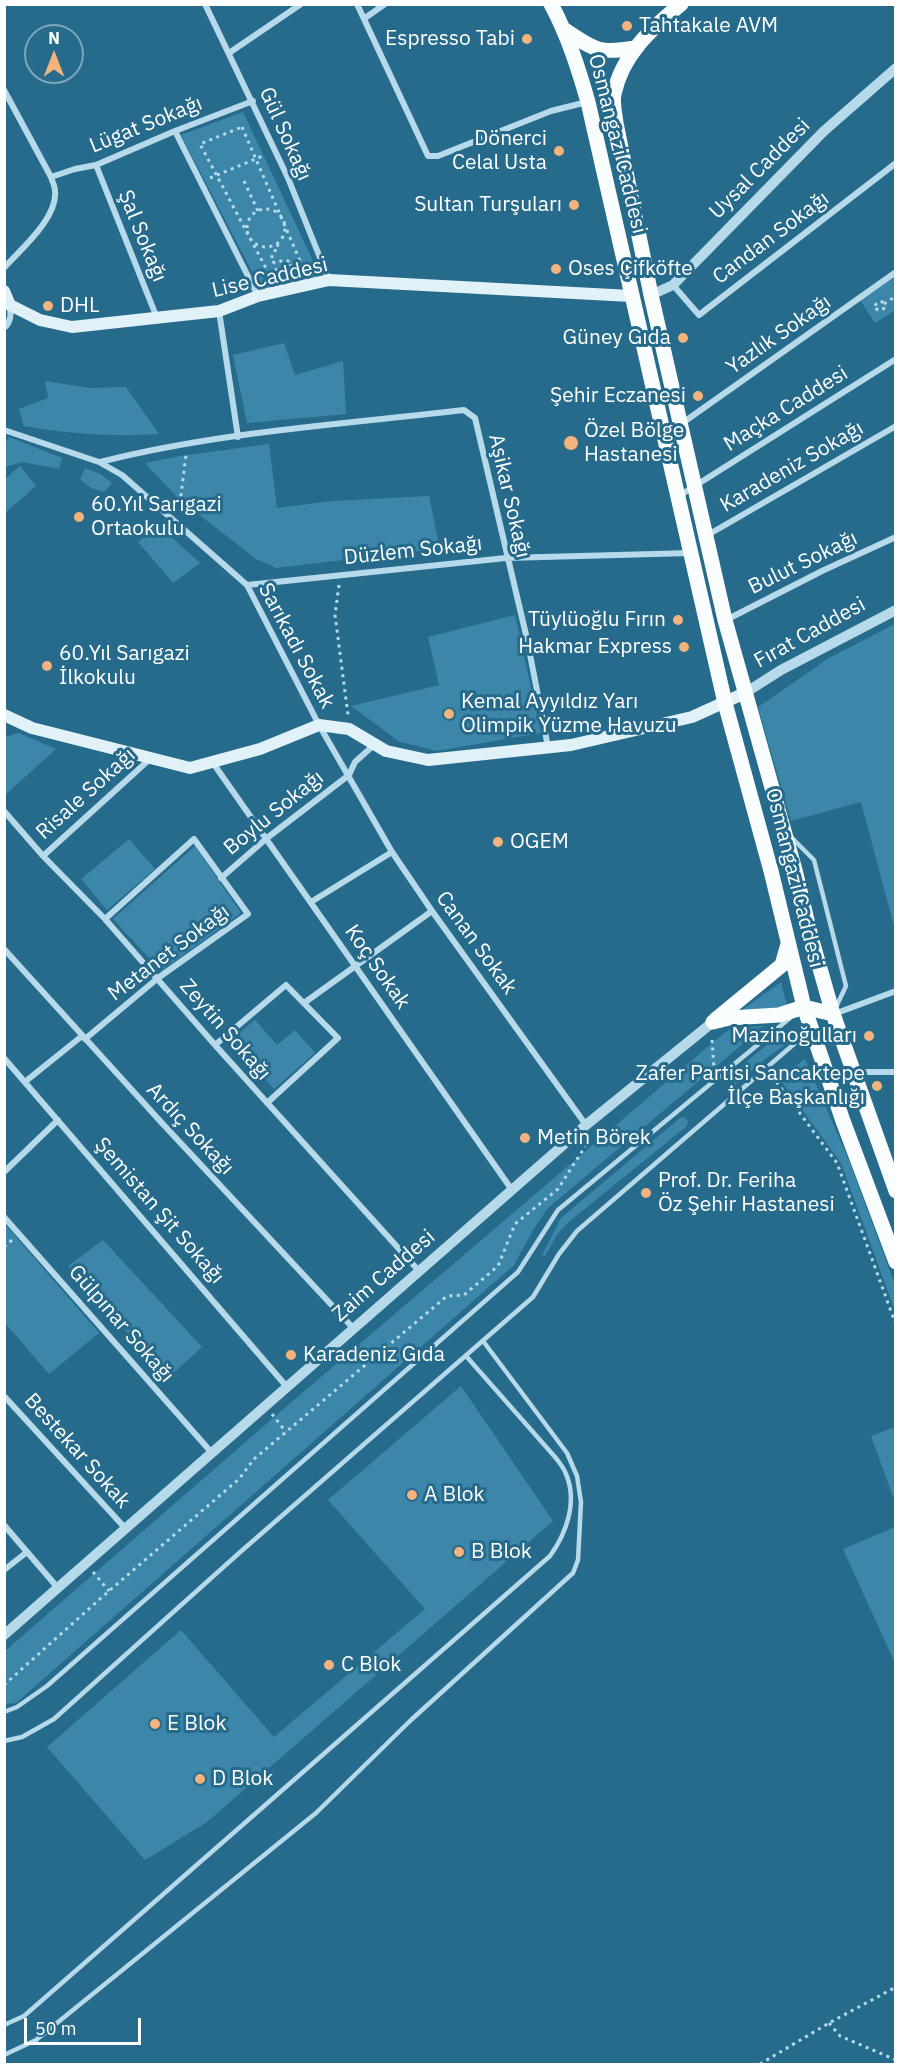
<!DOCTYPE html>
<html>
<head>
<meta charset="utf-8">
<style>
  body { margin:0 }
  #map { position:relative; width:900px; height:2069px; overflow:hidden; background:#276b8c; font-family:"IBM Plex Sans",sans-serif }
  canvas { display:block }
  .frame { position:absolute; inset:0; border:6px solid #fff; pointer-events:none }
  .north { position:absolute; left:24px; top:24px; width:60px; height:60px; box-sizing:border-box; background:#276b8c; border:2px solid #7da6ba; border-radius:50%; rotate:0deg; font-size:16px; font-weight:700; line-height:24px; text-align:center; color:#fff }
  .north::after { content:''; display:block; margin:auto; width:21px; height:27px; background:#f2b47c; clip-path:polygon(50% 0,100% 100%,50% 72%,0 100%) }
  .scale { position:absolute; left:24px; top:2018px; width:117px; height:27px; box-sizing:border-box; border:3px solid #fff; border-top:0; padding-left:8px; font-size:18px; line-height:21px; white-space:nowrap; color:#fff; -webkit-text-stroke:4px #276b8c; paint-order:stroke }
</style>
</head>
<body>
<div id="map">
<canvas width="900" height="2069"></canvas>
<div class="frame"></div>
<div class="north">N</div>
<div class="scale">50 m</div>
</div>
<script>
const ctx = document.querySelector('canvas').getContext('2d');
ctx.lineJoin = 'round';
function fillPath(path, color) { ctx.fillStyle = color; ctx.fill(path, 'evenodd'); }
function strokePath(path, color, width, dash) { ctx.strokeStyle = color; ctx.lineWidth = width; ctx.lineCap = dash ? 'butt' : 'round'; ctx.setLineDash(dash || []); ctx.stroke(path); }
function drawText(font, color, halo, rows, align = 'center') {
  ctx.font = font + ' "IBM Plex Sans",sans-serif'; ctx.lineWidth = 6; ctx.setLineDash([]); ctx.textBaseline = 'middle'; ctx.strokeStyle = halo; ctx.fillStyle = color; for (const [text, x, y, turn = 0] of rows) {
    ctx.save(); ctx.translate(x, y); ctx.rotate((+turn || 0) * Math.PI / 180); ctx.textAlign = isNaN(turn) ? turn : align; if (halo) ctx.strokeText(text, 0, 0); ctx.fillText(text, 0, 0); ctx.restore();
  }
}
const green = new Path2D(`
  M243 112 321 278 262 291 181 135Z
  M895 277V310L875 323 860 300Z
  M284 343 295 375 343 361 346 414 247 423 233 355Z
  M45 381 90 388 126 387 159 434C113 437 69 434 24 426L19 409 48 398Z
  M9 437 62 458 59 469 22 462 5 467V444Z
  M269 444 277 508 332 501 429 496 438 540 437 549 276 568 256 559 179 499 145 463 180 456Z
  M20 466 36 486 5 513V479Z
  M85 468 102 475 112 483 104 492 91 488 80 479Z
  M159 526 200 563 173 583 138 542Z
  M515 615 541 733 437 751 400 742 351 706 439 685 428 637Z
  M895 624V930L861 802 791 821 758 707 829 658Z
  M19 733 56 749 5 795V737Z
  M129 839 155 869 107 910 81 879Z
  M195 846 241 913 161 971 113 919Z
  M781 982 787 1006 777 1010H742Z
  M255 1020 277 1045 295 1030 315 1053 274 1089 231 1040Z
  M764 1026 548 1208 534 1228 514 1265 16 1703 5 1704V1651L280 1412 718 1038 732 1028Z
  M791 1030 796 1038 770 1055 735 1085 729 1083 727 1079 729 1076 779 1035Z
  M805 1059 850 1163 895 1285V1311L841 1163 779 1078Z
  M684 1117 688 1121 687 1126 571 1220 558 1233 545 1256 542 1255 561 1218 680 1118Z
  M4 1223 99 1333 49 1374 5 1323Z
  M103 1240 202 1347 168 1378 68 1266Z
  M461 1386 553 1521 207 1822 145 1860 47 1747 181 1630 274 1737 425 1609 328 1500Z
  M895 1427V1502L871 1436Z
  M895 1527V1663L843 1549Z`);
const path = new Path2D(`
  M242 127 301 263 268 272 200 144Z
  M210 178 265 155
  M244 181 258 211
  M247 228a19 19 0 1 1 38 0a19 19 0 1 1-38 0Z
  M277 244 279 248 273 252 271 261 275 263 284 260 288 261 294 276
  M875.5 306a4.5 4.5 0 1 1 9 0a4.5 4.5 0 1 1-9 0Z
  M884 304 896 296
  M179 511 186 455
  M339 585 335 615 348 715
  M712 1040 714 1069
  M772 1076 837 1163 896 1325
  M4 1247 12 1240
  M272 1414 286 1432
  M93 1572 109 1591
  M4 1685 109 1591 239 1479 254 1459 447 1296 464 1295 498 1266 515 1224 558 1189 588 1142
  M829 2023 840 2036 896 2060
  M760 2064 829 2023 896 1987`);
const service = new Path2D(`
  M792 838 814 860 846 986 836 1007
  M4 1712 17 1707 47 1686 518 1272 558 1210 790 1018
  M4 1741 22 1737 54 1719 238 1554 533 1297 559 1254 577 1231 808 1032
  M4 2025 24 2016 550 1556C566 1534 578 1502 566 1474 564 1468 559 1462 555 1457L466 1356
  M4 2055 36 2040 316 1813 411 1720 573 1573 578 1560 581 1502 577 1476 567 1453 483 1341`);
const minor = new Path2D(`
  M205 4 288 178 329 280
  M357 4 428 156H438L551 111 587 102
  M365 18 385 4
  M229 53 301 4
  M4 90 51 177C52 181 55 186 55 191 58 218 21 249 4 268
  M175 131 258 296
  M96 165 157 318
  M51 177 75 169 96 165 175 131 253 101
  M673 285 699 315 896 163
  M219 311 238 437
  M4 328C11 322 11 315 10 307
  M681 424 896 272
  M4 430 99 462 122 475 247 585 319 725 392 852 432 911 586 1125
  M100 462C217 432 344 424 464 410L475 418 527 639 548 747
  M679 496 896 359
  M706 536 896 426
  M247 585 506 558 691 553
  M726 620 824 570 896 537
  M213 763 512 1190
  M4 811 43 856 105 919 215 1045 419 1271
  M43 856 151 758
  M221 878 267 838 349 775 355 762 374 745
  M311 902 392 852
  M4 949 161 1122 354 1329
  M304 1003 432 911
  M834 1014 896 991
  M85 1039 158 978 248 914 194 839 105 919
  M215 1045 286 985 338 1038 267 1103
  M4 1058 287 1387
  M854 1072H896
  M26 1081 82 1036
  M4 1172 58 1120
  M4 1217 212 1453
  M4 1396 126 1529
  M4 1525 58 1588
  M4 1570 27 1552`);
const tertiary = new Path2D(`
  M651 295 673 285 824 131 896 68
  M745 693 781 670 896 610
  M4 1635 586 1125 713 1022`);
const secondary = new Path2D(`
  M4 291 10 305 40 320 72 327 219 311 258 296 329 280 631 296
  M4 715 32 728 190 768 260 749 319 725 349 729 386 751 428 760 571 745 692 717 745 693`);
const primary = new Path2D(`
  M551 4C568 36 578 67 588 102L725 703 771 871 804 1007 843 1121 896 1262
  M681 4C651 29 622 55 614 94 612 103 615 114 616 123L651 295 725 620 795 870 811 937 833 1014 896 1191
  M565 30C595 50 598 54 635 48
  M715 1020 782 965 788 944
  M713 1022 729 1018 779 1015 804 1007 833 1014`);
const markers = [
  [627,26,6,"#f2b47c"],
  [527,39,6,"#f2b47c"],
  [559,151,6,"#f2b47c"],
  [574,205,6,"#f2b47c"],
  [556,269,6,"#f2b47c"],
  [48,306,6,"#f2b47c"],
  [683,338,6,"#f2b47c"],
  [698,396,6,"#f2b47c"],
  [571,443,8,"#f2b47c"],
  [79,517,6,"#f2b47c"],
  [678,620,6,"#f2b47c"],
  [684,647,6,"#f2b47c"],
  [47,666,6,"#f2b47c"],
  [449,714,6,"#f2b47c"],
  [498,842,6,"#f2b47c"],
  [869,1036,6,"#f2b47c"],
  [877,1086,6,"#f2b47c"],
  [525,1138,6,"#f2b47c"],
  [646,1193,6,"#f2b47c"],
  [291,1355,6,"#f2b47c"],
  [412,1495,6,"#f2b47c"],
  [459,1552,6,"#f2b47c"],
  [329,1665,6,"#f2b47c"],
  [155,1724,6,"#f2b47c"],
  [200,1779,6,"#f2b47c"]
];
const poiNames = [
  ["Tahtakale AVM",639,26],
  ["Espresso Tabi",515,39,"right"],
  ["Dönerci",547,139,"right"],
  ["Celal Usta",547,163,"right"],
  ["Sultan Turşuları",562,205,"right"],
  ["Oses Çifköfte",568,269],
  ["DHL",60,306],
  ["Güney Gıda",671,338,"right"],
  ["Şehir Eczanesi",686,396,"right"],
  ["Özel Bölge",584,431],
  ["Hastanesi",584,455],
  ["60.Yıl Sarıgazi",91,505],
  ["Ortaokulu",91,529],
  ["Tüylüoğlu Fırın",666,620,"right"],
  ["Hakmar Express",672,647,"right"],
  ["60.Yıl Sarıgazi",59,654],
  ["İlkokulu",59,678],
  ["Kemal Ayyıldız Yarı",461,702],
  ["Olimpik Yüzme Havuzu",461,726],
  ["OGEM",510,842],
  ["Mazinoğulları",857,1036,"right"],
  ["Zafer Partisi Sancaktepe",865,1074,"right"],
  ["İlçe Başkanlığı",865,1098,"right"],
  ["Metin Börek",537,1138],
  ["Prof. Dr. Feriha",658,1181],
  ["Öz Şehir Hastanesi",658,1205],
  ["Karadeniz Gıda",303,1355],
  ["A Blok",424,1495],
  ["B Blok",471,1552],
  ["C Blok",341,1665],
  ["E Blok",167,1724],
  ["D Blok",212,1779]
];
const streetNames = [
  ["Lügat Sokağı",146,125,-22],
  ["Gül Sokağı",285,134,66],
  ["Osmangazi Caddesi",617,144,76],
  ["Uysal Caddesi",760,169,-45],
  ["Şal Sokağı",142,236,68],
  ["Candan Sokağı",771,238,-37],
  ["Lise Caddesi",270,278,-13],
  ["Yazlık Sokağı",779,335,-35],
  ["Maçka Caddesi",786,409,-32],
  ["Karadeniz Sokağı",792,467,-30],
  ["Aşikar Sokağı",509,496,77],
  ["Düzlem Sokağı",413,551,-6],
  ["Bulut Sokağı",803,563,-26],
  ["Fırat Caddesi",810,633,-29],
  ["Sarıkadı Sokak",296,646,62],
  ["Risale Sokağı",86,794,-42],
  ["Boylu Sokağı",274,813,-39],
  ["Osmangazi Caddesi",794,878,76],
  ["Canan Sokak",476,943,54],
  ["Metanet Sokağı",169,953,-37],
  ["Koç Sokak",377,967,55],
  ["Zeytin Sokağı",225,1030,49],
  ["Ardıç Sokağı",190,1129,47],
  ["Şemistan Şit Sokağı",159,1211,49],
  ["Zaim Caddesi",384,1276,-41],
  ["Gülpınar Sokağı",121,1324,49],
  ["Bestekar Sokak",77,1451,48]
];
fillPath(green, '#3c87a9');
strokePath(path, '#b6daea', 3, [3, 4.5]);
strokePath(service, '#b6daea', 4.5);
strokePath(minor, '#b6daea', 6);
strokePath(tertiary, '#b6daea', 10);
strokePath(secondary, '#e1f1f8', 12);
strokePath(primary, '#fafdfe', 15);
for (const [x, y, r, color] of markers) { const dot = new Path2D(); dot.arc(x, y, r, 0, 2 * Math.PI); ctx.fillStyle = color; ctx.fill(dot); strokePath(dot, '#276b8c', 2); }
drawText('21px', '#fff', '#276b8c', poiNames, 'left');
drawText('21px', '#fff', '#276b8c', streetNames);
</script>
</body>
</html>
